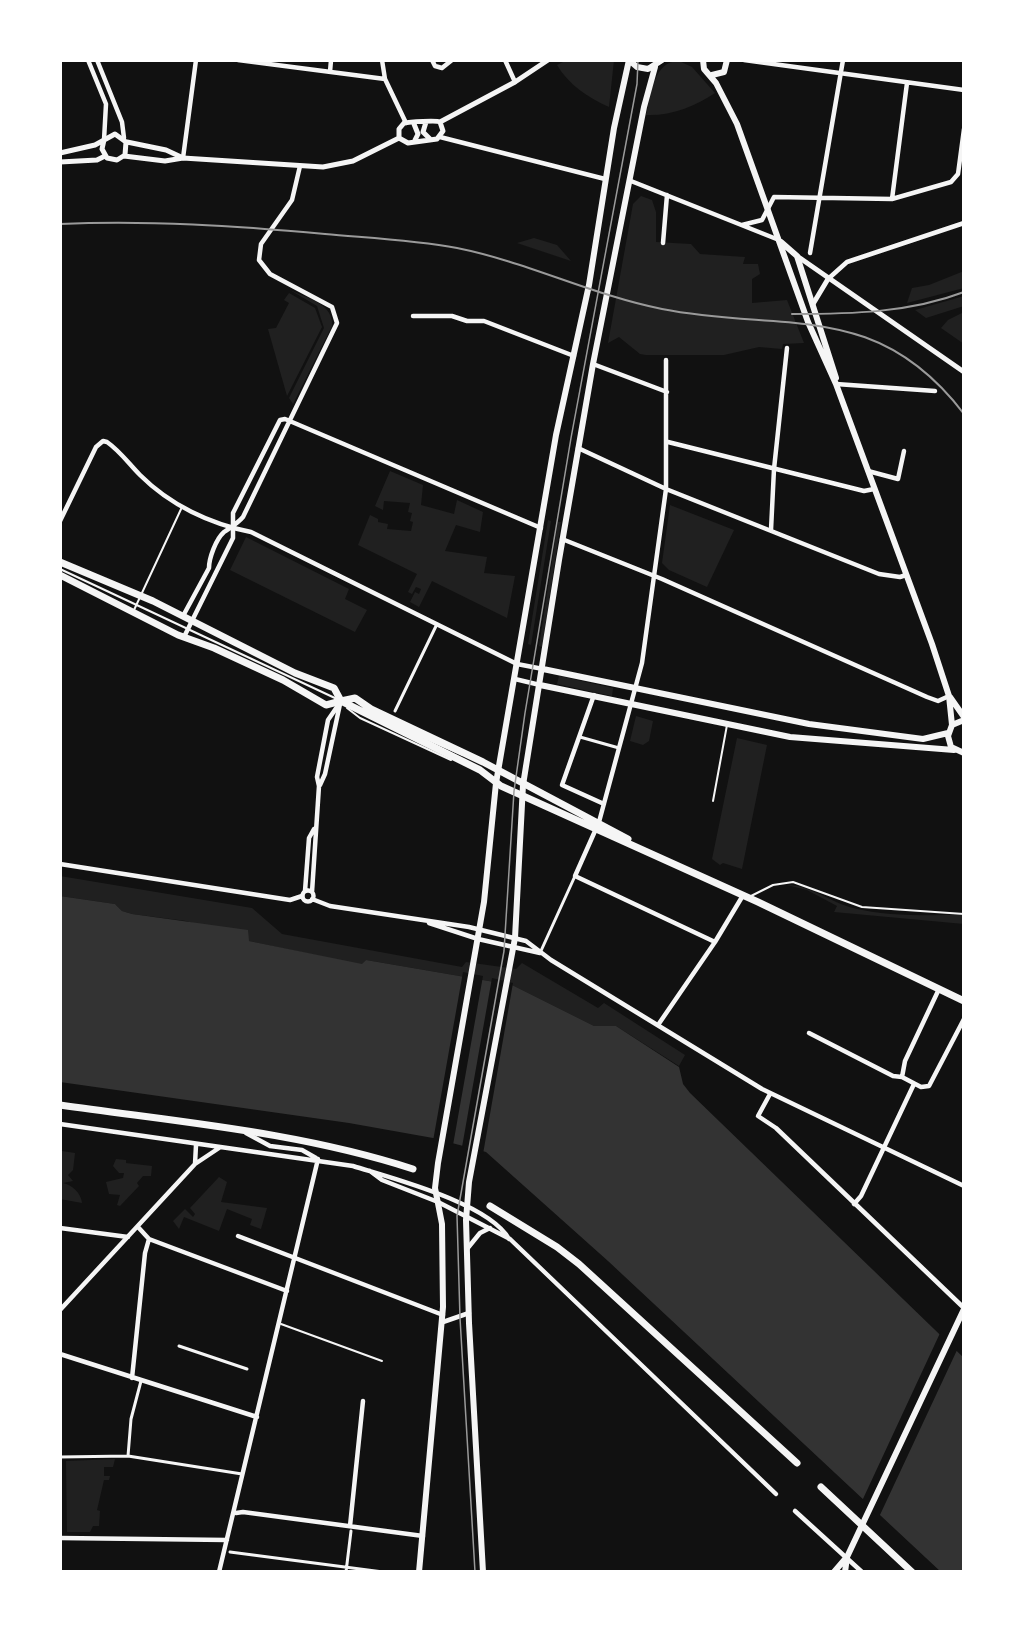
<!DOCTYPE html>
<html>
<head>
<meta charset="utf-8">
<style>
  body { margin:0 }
  #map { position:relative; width:1024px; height:1632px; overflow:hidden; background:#111; font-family:"Roboto Condensed",sans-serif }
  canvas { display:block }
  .frame { position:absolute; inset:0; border:62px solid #fff; pointer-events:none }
</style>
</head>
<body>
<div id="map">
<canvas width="1024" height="1632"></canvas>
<div class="frame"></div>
</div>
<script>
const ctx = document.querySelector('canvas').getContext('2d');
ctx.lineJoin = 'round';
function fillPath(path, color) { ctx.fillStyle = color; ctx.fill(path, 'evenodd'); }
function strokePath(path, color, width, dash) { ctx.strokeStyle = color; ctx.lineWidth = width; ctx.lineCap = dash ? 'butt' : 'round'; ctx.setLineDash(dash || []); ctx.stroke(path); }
const green = new Path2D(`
  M567 60H614L609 107C587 97 569 85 557 65Z
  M679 61 692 67 715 93C694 107 671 116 646 115 651 96 653 61 679 61Z
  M641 196 652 200 656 212V242L691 244 700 254 745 257 743 264H758L760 274 752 279V303L787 300 804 343 783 344 782 349 759 347 724 355H646L640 354 619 337 608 343 633 204Z
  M534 238 557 245 571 261 517 243Z
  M964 271V288L907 303 912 288 929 285Z
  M290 290C307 298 334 304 332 326L293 404 289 398 324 328 317 306Z
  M289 293 315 308 322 327 287 396 268 329 276 328 289 303 284 300Z
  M964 296V306L926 318 915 310Z
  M964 312V344L941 328 948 320Z
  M390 471 423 485 421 505 454 514 457 500 483 512 480 532 456 525 445 551 487 557 484 573 515 576 507 618 432 581 419 607 410 602 415 592 419 594 421 589 416 587 412 594 408 592 417 574 358 545 370 515 378 519V522L388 524 387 529 411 531 413 522 410 521 412 513 408 512 410 503 384 501 383 510 375 506Z
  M670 505 734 530 707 587 669 570 662 563Z
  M548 520 551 521 531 645 528 644Z
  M558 522H561L542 647 539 646Z
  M246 537 349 589 345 599 367 610 355 632 230 570Z
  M559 676 613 688 612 696 557 684Z
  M636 716 653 721 649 741 643 745 630 741Z
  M737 738 767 745 742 869 723 863 720 865 712 859Z
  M60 876 252 908 282 934 462 967 466 962 516 969 522 963 598 1008 604 1003 685 1055 679 1066 616 1026H594L512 985 366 960 362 965 249 941 186 921 132 914 122 911 115 904 60 896Z
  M787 885C810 885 830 902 853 908 888 917 928 915 964 915V924L834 912 837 906 807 890Z
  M62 1151 75 1153 73 1170 68 1175 73 1181 63 1183C72 1185 81 1193 82 1203L60 1199Z
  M116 1159 126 1160V1163L152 1166 151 1176H143L137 1183 139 1186 120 1206 117 1205 120 1195 109 1194 106 1182 123 1178 124 1173H119L113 1166Z
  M219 1177 227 1182 221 1202 267 1208 261 1229 250 1225 252 1219 227 1209 219 1231 184 1217 179 1229 173 1221 185 1209 193 1217 195 1214 190 1208Z
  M115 1459 113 1467H104V1476H110L109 1480H104L97 1510 100 1511 99 1526H93L90 1532H67L66 1461Z`);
const water = new Path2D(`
  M60 896 115 904 122 911 132 914 248 930 249 941 362 964 366 960 512 985 594 1026H616L679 1067 683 1084 690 1093 964 1358V1572H941L608 1261 486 1152 433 1138 349 1123 60 1082Z`);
const pier = new Path2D(`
  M463 972 483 976 453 1145 433 1141Z
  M492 978 513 983 483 1154 462 1147Z
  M941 1331 958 1348 879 1517 862 1501Z`);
const service = new Path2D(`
  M60 569 337 699
  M134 610 182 507
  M347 708 360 718 451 760
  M413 733 463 755
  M713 801 727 725
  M751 896 773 885 793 882 862 907 964 914
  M281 1324 382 1361`);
const pedestrian = new Path2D(`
  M395 711 437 624
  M580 737 619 748
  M540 953 575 876
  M179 1346 247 1369
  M128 1456 131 1419 141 1381
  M60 1457 128 1456 242 1474
  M230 1552 383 1572
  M346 1572 351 1531`);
const minor = new Path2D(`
  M88 60 106 104 104 140
  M97 60 122 122 124 138
  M238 60 385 79
  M382 60 385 79 406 123
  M432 60 435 66 442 68 452 60
  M505 60 515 82
  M744 60 964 90
  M330 72 331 60
  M440 137 605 179
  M183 158 196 60
  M631 181 779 240
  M892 199 907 83
  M742 225 762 220 774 197 892 199 951 182 958 174 964 129
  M663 243 667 195
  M810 253 843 60
  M828 279 847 262 964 223
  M413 316H452L467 321H484L574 356
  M666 360V489L642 663 599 822 575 876 715 942
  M593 364 667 392
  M836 384 935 391
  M668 442 864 491 874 489
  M578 448 666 489 879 574 900 577 906 575
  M868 471 898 479 904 451
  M60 521 96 447 103 441 107 442C120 451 129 464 140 475 170 505 210 524 251 532L517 664 543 669
  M771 530 774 469 787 348
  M562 539 662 579 927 697 938 701 949 696
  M183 616 209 568C209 558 216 539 224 532 231 527 237 524 243 517L337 323 332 307 270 274 259 260 261 244 292 200 300 166
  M184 637 233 538V513L280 420 285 419 541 528
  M515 679 540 685
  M594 695 562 785 604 804
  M320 785 325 774 340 704
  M60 864 290 900 302 896
  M302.5 896a5.5 5.5 0 1 1 11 0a5.5 5.5 0 1 1-11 0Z
  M305 891 309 838 314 829
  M312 892 319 786 317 777 328 720 341 701
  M312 899 330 906 469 927 526 941 551 960 762 1089 964 1186
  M429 923 478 939 540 953
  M939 989 905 1061 902 1077 921 1087 929 1086 964 1019
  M658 1025 715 942 742 897
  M809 1033 893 1076 902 1077
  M770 1094 758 1116 776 1128 964 1308
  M60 1124 353 1166C391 1178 489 1203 509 1239
  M246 1133 270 1146 302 1150 316 1158
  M195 1164 196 1145
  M370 1171 382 1180 438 1202 510 1239 776 1494
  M854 1204 861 1196 914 1084
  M138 1227 149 1239 287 1291
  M60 1228 128 1237
  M238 1236 443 1315
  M467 1249 480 1233 490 1228
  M60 1310 195 1164 219 1148
  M443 1322 469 1313
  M60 1354 257 1417
  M132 1378 145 1253 149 1239
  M795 1511 862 1572
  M236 1513 243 1512 423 1536
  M350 1526 363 1401
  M60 1538 227 1540
  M219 1572 318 1159`);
const tertiary = new Path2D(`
  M426 122 423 132 430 139
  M440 122 515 82 548 60
  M414 124 418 134 415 140
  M399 138 408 143 437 139 443 131 440 122
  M399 138V129L404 123C409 122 437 120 440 122
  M127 142 166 150 181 157
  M60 153 95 145 115 134 126 142 125 155 117 160 107 158 102 149 104 140
  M124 156 165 161 183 158 323 167 353 161 399 138
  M60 162 97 160 105 156
  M797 256 964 372
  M813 304 828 279`);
const secondary = new Path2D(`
  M629 60 637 67 648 69 662 60
  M703 60 704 69 716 83 737 124 808 322 836 384 932 644 949 696 952 725
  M712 75 724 72 727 60
  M781 242 797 256 836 378
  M543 669 809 724 923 739 948 733
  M540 685 790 737 954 750
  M950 697 964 717
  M964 720 952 725 948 736 951 747 964 753
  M419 1572 443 1307 442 1224 435 1188 438 1163 484 902 496 783 556 435 589 285 614 128 629 60
  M483 1572 469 1323 466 1220 469 1182 515 938 523 785 559 560 593 364 644 107 655 67
  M834 1572 846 1558
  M845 1572 847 1557 964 1309`);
const primary = new Path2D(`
  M60 562 153 601 295 673 334 688 341 701 355 698 371 709 483 762 628 839
  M60 575 178 635 214 648 283 680 326 705 341 701 480 770 501 786 758 902 964 1001
  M60 1105C178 1122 299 1132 413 1169
  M490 1206 557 1247 579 1264 797 1463
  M821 1487 912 1572`);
const tram = new Path2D(`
  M475 1572 460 1318 457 1216 504 951 514 791 525 713 571 438 637 84 638 60`);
const rail = new Path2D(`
  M60 224C149 220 237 226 325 234 369 238 414 240 457 248 527 262 592 295 662 309 783 333 876 298 964 414
  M792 314C850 314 909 313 964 292`);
fillPath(green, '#202020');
fillPath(water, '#333');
fillPath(pier, '#111');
strokePath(service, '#f5f5f5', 2);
strokePath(pedestrian, '#f5f5f5', 3);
strokePath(minor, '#f5f5f5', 4.5);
strokePath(tertiary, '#f5f5f5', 5);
strokePath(secondary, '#f5f5f5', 6);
strokePath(primary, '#f5f5f5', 7);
strokePath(tram, '#9a9a9a', 1.5);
strokePath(rail, '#9a9a9a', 2);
</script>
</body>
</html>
